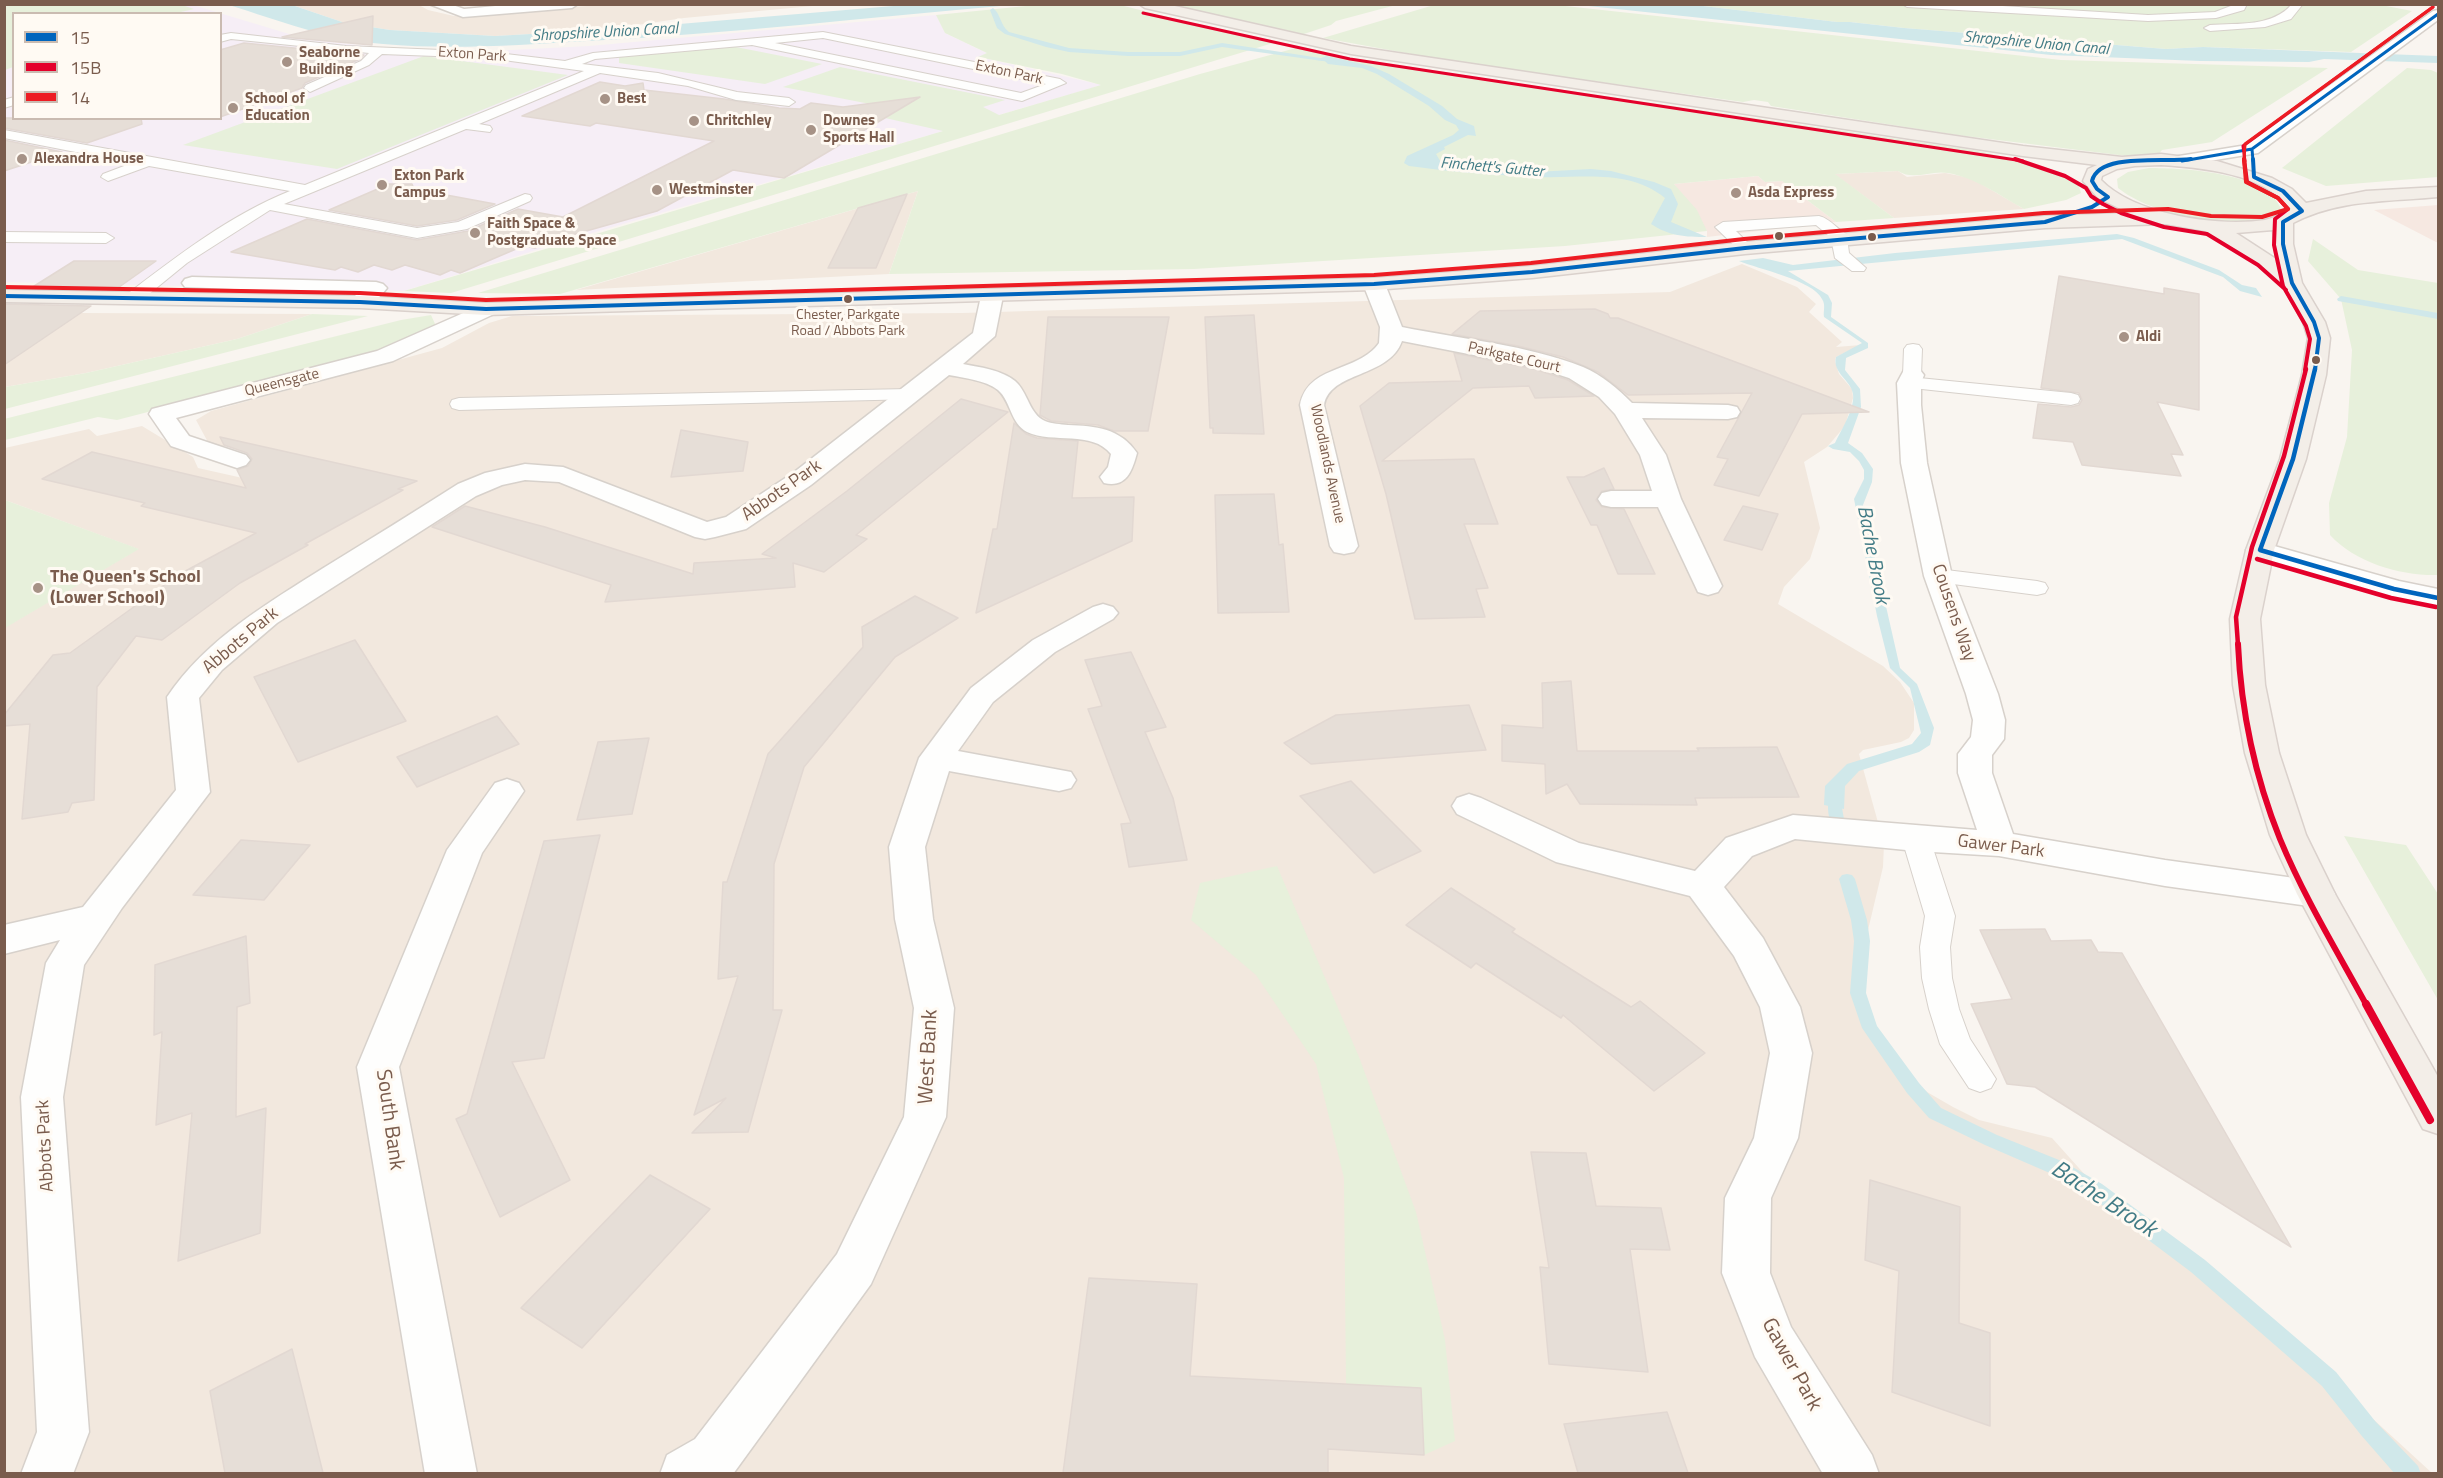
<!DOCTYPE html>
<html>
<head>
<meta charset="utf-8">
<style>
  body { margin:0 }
  #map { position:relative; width:2443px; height:1478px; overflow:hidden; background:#f9f5f0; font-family:"Titillium Web",sans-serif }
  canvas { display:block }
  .frame { position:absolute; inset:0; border:6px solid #7a5c4d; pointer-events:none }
  .legend { position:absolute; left:12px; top:12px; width:210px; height:108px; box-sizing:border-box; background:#fffaf3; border:2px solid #cabbb1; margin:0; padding:8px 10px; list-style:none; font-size:18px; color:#7a5c4d }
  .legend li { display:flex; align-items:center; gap:12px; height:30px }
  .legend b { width:30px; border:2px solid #cabbb1 }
</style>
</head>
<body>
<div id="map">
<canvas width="2443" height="1478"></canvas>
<div class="frame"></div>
<ul class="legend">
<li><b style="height:8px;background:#0065bd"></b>15</li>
<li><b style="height:8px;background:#e4002b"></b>15B</li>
<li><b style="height:8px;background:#ed1c23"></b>14</li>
</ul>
</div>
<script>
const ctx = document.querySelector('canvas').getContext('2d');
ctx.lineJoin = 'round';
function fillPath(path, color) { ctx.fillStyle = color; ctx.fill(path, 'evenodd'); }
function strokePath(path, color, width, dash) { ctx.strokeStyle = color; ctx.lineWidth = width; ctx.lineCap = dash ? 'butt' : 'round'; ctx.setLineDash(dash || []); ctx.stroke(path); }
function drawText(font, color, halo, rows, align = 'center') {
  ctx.font = font + ' "Titillium Web",sans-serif'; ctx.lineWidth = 6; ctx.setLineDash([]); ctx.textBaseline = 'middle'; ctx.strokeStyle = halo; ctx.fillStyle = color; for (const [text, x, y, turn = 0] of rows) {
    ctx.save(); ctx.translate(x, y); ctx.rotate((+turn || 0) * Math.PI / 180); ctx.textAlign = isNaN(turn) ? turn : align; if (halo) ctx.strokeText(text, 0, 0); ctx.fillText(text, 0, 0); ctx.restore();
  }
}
const residential = new Path2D(`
  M613 4 823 5 684 18 603 30 495 36 390 30 345 23 292 5H419L428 10 454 16Z
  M1898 171 1907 177 1945 173 1971 178 2024 209 1894 218 1834 174Z
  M918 191 889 274 576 290Z
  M1742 264 1797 287 1816 304 1809 312 1842 342 1836 347 1861 345 1836 357 1835 361 1839 374 1852 389 1853 398 1845 426 1827 447 1804 462 1820 528 1810 559 1784 587 1778 604 1883 666 1900 682 1914 703V730L1909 738 1901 742 1863 750 1859 754 1884 844 1883 867 1859 968 1867 1012 1879 1038 1909 1076 1927 1092 1953 1107 1979 1120 2052 1138 2121 1215 2276 1330 2432 1473H5L4 628 138 549 5 500V448L89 429 97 436 142 426 193 457 198 468 256 481 299 455 264 447 210 446 196 420 211 411 442 348 489 323 512 316 962 313 1670 292Z
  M4 306 90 307 81 313 312 314 237 339 86 373 5 387Z`);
const commercial = new Path2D(`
  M1758 176 1765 182 1782 181 1836 222 1707 237V231L1674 184Z
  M2438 205V243L2374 210Z`);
const education = new Path2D(`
  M5 5H193L309 40 407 50 492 51 589 46 936 15 945 33 987 53 979 57 1102 85 575 238 404 291 5 282ZM14 14H220V118H14Z`);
const green = new Path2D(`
  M179 4 194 9 172 14H14L13 67 5 70V5Z
  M1547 4 2061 60 2328 68 2212 142 2162 150 2158 155 2127 156 1957 135 1771 106 1768 102 1754 100 1743 102 1450 61 1323 38 1434 5Z
  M2376 4 2412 11 2351 52 2203 47 2166 49 1904 28 1850 22H1837L1695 5Z
  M1036 5H1120L1273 43 451 293 404 291 943 131 885 118 891 113 865 103 783 87 840 67 1005 100 983 107 999 115 1101 85 1062 74 978 57 987 53 945 33 936 15Z
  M1174 5H1396L1336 21 1331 25 1301 35Z
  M731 46 822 64 765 84 619 63V55Z
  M1296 48 1339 57 1973 150C2010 158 2044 166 2078 183L2081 193 2066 200 2024 209C1999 195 1976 178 1948 173 1930 170 1914 181 1898 171L1835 174 1894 218 1836 222 1782 181 1765 182 1758 176 1674 184 1697 210 1707 231 1565 246 1194 269 889 274 918 191 560 294 478 293 1200 74Z
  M424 56 568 75 337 169 183 145Z
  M2407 68 2431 70 2438 73V177L2326 186 2282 168Z
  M2149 168C2182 168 2268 172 2281 209 2245 237 2151 215 2118 188L2117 179 2128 172Z
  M2313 239 2358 270 2438 283V575C2401 576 2356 563 2330 535L2329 503 2347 437 2352 350 2341 299 2308 261Z
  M312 314 368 316 5 409V387L86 373 237 339Z
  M431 315 436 326 387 350 117 420 98 417 5 440 4 419 401 320Z
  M4 500H5L139 549 5 628Z
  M2344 836 2406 845 2438 894V1000Z
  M1277 866 1359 1057 1416 1212 1445 1340 1455 1441 1424 1455 1421 1388 1346 1384 1344 1178 1316 1064 1256 975 1191 920 1200 883Z`);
const water = new Path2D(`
  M229 5H292L345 23 390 30 495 36 620 29 905 5H1012C870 17 729 34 587 41 519 45 450 50 383 44 329 40 280 21 229 5Z
  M1579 5H1695L1837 22H1850L1904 28 2166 49 2203 47 2438 56V63L2324 59 2309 62 2200 61 2051 55Z
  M1326 56 1371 66 1389 74 1442 106 1457 119 1474 126 1476 136 1468 135 1444 147 1445 149 1436 154 1442 164 1535 172 1591 169 1611 171 1654 182 1671 189 1678 204 1671 222 1707 237C1685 237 1669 236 1651 224L1665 198C1627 168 1582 179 1537 177 1495 175 1451 172 1409 166L1404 163 1407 156 1453 135 1459 130 1456 125 1445 120 1429 106 1377 74 1362 68 1328 64 1325 61 1316 60Z
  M2117 234 2134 238 2219 270 2242 285 2256 288 2262 297 2240 291 2223 277 2122 239 1788 271 1828 295 1832 303 1831 317 1868 343V348L1846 358 1845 370 1860 389 1861 407 1848 443 1862 453 1873 469 1872 482 1863 505 1900 668 1917 684 1934 728 1930 745 1919 752 1859 771 1845 786 1844 809 1824 805 1825 786 1847 764 1912 744 1921 733 1910 688 1890 668 1877 616 1854 499 1864 479V470L1859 461 1850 452 1833 449 1828 446 1835 443C1841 430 1855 409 1853 394 1851 380 1832 373 1836 357L1862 343 1824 317C1823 311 1826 305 1822 299 1813 280 1758 269 1739 261L1763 258 1793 265 1895 253Z`);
const stream = new Path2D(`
  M993 8C1001 14 1000 25 1009 32L1069 48 1128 52H1180L1222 43 1340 61 1337 63 1222 47 1180 56H1128L1069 52 1046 47 1005 34 997 28 990 10Z
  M2341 296 2438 313V319L2338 301 2337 299Z
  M1837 786 1844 791 1841 802 1845 825 1843 829H1833C1827 816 1826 800 1832 788Z
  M1847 874 1852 875 1855 879 1867 920 1870 941 1866 993 1877 1026 1919 1083 1941 1108 1997 1135 2064 1162 2102 1184 2205 1260 2336 1372 2375 1421 2418 1466 2421 1474H2395L2361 1435 2322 1386 2191 1272 2090 1196 2052 1174 1985 1145 1929 1118 1907 1093 1862 1028 1850 993 1854 941 1851 920 1839 879 1842 875Z`);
const building = new Path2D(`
  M373 16 372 45 282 37Z
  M244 43 364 55 360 59 305 83 302 88 220 117V50Z
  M600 82 625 86 643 83 644 90 724 99 779 108 800 109 811 103 843 107 920 97 784 178 733 170 657 211 558 239 535 248 523 246 460 273 451 270 440 275 405 265 392 270 374 265 358 272 341 267 335 270 231 252 307 219 417 240 468 231 518 209 563 217 714 141 596 123 590 126 522 116Z
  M4 118H141L142 124 87 143 4 128Z
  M4 140 62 152 4 171Z
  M389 184H412L414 189 495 204 457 220 417 226 329 210Z
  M907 194 876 268H828L858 208Z
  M74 261H156L115 290 31 288Z
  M2059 276 2164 294V288L2199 294V410L2157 402 2183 455 2171 454 2181 476 2082 465 2073 442 2033 438 2038 404 2071 407 2079 405 2082 400 2079 393 2041 388Z
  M5 304 91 306 4 365Z
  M1595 309 1608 314 1610 318H1618L1869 412 1802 414 1759 496 1714 485 1728 459 1717 457 1752 393 1628 395 1598 372 1563 357 1518 346 1452 334 1480 311Z
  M1254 315 1264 434 1213 433V428H1210L1205 317Z
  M1048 317H1169L1148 431H1114L1098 425 1051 421 1040 415Z
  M1454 353 1534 369 1568 380 1594 396 1535 398 1529 386 1473 388 1382 461 1474 459 1498 524H1464L1488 588 1476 589 1485 617 1415 619 1386 494 1360 406 1389 383 1462 381Z
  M961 399 1008 412 856 535 867 539 824 572 793 563 795 587 605 602 611 585 432 527 465 506 545 527 693 574 694 563 776 558 762 554 847 491Z
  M1014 423 1026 434 1037 438 1078 441 1072 498 1134 497 1132 541 976 613 993 529H997Z
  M681 430 748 442 743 471 671 477Z
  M220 437 417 481 398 489 403 490 305 544 308 545 240 583 162 640 136 636 97 687 94 800 72 803 68 812 22 819 30 724 4 726V715L53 655 70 653 178 575 256 533 141 506 145 503 42 479 92 452 246 488 237 470 248 466 252 459 247 453 224 445Z
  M1604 468 1614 489 1602 491 1596 500 1602 507 1624 509 1655 574H1618L1597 525H1591L1567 477H1584Z
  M1274 494 1279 545 1283 544 1289 612 1218 613 1215 495Z
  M1743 506 1778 514 1762 550 1724 540Z
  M915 596 958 618 895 657 804 767 774 864 773 1010H782L748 1132 692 1133 726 1098 694 1115 738 976 718 979 723 882H727L768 754 863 647 862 627Z
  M355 640 406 721 298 762 254 677Z
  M1131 652 1166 727 1145 732 1173 798 1187 860 1129 867 1121 824 1131 823 1088 709 1102 706 1085 660Z
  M1571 681 1577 751H1699L1697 748 1777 747 1799 797 1695 798 1697 805 1580 804 1567 784 1546 794 1545 764 1502 761V725L1543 728 1542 683Z
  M1469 705 1486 750 1311 764 1284 743 1336 715Z
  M497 716 519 744 417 787 397 757Z
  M649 738 632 814 577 820 598 742Z
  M1351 781 1421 851 1374 873 1300 796Z
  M600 835 544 1058 512 1062 570 1180 500 1217 456 1119 467 1114 544 841Z
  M241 840 310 845 264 900 193 895Z
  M1451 888 1515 929 1512 932 1631 1007 1640 1001 1705 1053 1654 1091 1563 1015 1561 1018 1476 963 1471 968 1406 925Z
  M2045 929 2051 941 2091 940 2098 952 2122 953 2291 1247 2035 1087 2007 1084 1971 1004 2012 999 1980 930Z
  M246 936 250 1003 237 1007 236 1117 266 1108 260 1233 178 1261 192 1113 156 1125 162 1032 154 1035 155 965Z
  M1531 1152 1586 1153 1596 1206 1661 1208 1670 1250 1630 1249 1648 1372 1549 1364 1540 1267 1549 1268Z
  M650 1175 710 1209 582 1348 521 1308Z
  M1870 1180 1960 1207 1959 1323 1990 1333V1426L1892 1392 1899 1271 1865 1260Z
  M1089 1278 1197 1284 1190 1376 1421 1388 1424 1455 1328 1449V1473H1063Z
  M292 1349 323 1473H225L210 1391Z
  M1667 1412 1688 1473H1578L1564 1424Z`);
const service = new Path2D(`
  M1902 4H1970L2148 15 2215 12 2236 4H2247L2244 10 2216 18 2148 21 1907 7Z
  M2292 4H2303L2291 19 2265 27 2210 31 2204 28 2210 25C2238 23 2273 27 2292 4Z
  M823 32 1060 79 1066 83 1022 101 752 45 595 59 582 64 658 73 737 92 789 98 795 102 789 106 736 100 688 86 600 73 479 124 490 126 492 129 490 132 466 129 284 204 417 228 458 222 525 194 530 195 532 198 530 201 467 229 417 238 270 210 187 263 138 303 132 304 124 299 126 295C177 256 230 215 290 191L149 166 108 181 101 177 103 174 132 163 4 138V130L305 185 584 71 489 58 382 54 369 65 310 92 304 88 306 85 361 61 369 53 231 39 220 42V35L231 33 346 46 489 52 565 61 593 53ZM823 38 1046 84 1021 93 775 43Z
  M14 97V105L4 108V100Z
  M1819 216C1832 219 1839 233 1852 236L1855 239 1848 245 1849 253 1866 268 1864 271H1852L1835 258 1832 243 1834 240 1816 225 1736 231 1753 248 1745 253 1740 251 1715 227 1723 222Z
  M4 232 106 233 114 238 106 243 4 242Z
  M1913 344 1919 345 1922 349 1921 375 1919 378 2071 393 2078 395 2080 399 2078 403 2071 405 1903 387 1900 383 1905 378 1903 375 1904 349 1907 345Z
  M909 389 916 391 918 395 916 399 459 410 452 408 450 404 452 400 459 398Z
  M1938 569 2037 581 2045 583 2048 588 2045 593 2037 595 1930 581 1927 576 1930 571Z
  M1916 829 1926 832 1930 839 1955 916 1950 947 1952 978 1959 1009 1970 1039 1996 1079 1991 1088 1980 1092 1969 1088 1940 1044 1929 1009 1922 978 1920 947 1925 916 1902 839 1906 832Z`);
const minor = new Path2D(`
  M429 4H450L464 9 516 4H578L572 8 463 17Z
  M192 277 376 282 383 284 387 288C378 300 367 310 352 307L349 302 357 294 185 287 182 283 185 279Z
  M1374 278 1381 280 1385 284 1402 327C1461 339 1528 345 1583 367 1602 375 1618 389 1632 403L1728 405 1737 407 1740 412 1737 417 1728 419 1642 418 1666 455 1681 499 1722 586 1718 592 1708 595 1698 592 1658 507H1611L1602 505 1598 499 1602 493 1611 491H1652L1640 455 1615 414 1599 397 1569 378 1535 367 1402 341C1389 378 1330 371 1324 405L1358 546 1354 552 1344 554 1334 552 1330 546 1300 405C1308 364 1358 373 1379 343L1380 327 1363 284 1367 280Z
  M992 290 1000 291 1003 296 995 336 963 364C979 367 1002 370 1015 381 1028 392 1029 414 1045 421 1052 424 1060 424 1068 425 1096 426 1120 428 1137 453 1132 472 1126 488 1104 483L1100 477 1108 467 1111 454C1092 430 1053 444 1027 432 1010 423 1011 401 998 390 985 380 964 378 949 375L811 485 746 529 715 537 705 539 695 537 559 482 525 480 502 485 476 496 277 623 222 670 199 698 210 792 122 908 84 965 63 1097 89 1432 73 1474H21L37 1432 21 1097 46 963 60 940 4 954V925L83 907 176 790 167 697C206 639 268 603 325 567 369 540 414 512 458 484L485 473 525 464 563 467 707 522 726 517 793 473 973 333 981 296 984 291Z
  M486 303 494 304 497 309 494 314 393 361 176 418 189 436 246 455 250 460 246 465 237 468 171 446 149 414 152 409 377 351Z
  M1912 368 1920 370 1924 375 1921 383V405L1927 463 1952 576 1998 694 2005 720 2004 739 1992 755V773L2013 834 2165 860 2316 881 2329 885 2335 894 2329 903 2316 907 2165 886 1999 856 1916 851 1795 839 1752 856 1724 887 1763 938 1800 1007 1812 1053 1798 1138 1771 1198 1770 1273 1791 1327 1872 1455 1879 1474H1823L1755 1357 1722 1273 1725 1198 1754 1138 1770 1053 1760 1007 1734 956 1690 896 1556 862 1457 814 1452 806 1457 798 1469 794 1481 798 1579 843 1695 871 1726 838 1793 815 1977 830 1958 773V754L1971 737 1973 720 1966 694 1924 576 1901 463 1897 383 1904 370Z
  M2260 542 2399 581 2438 589V607L2384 595 2250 556 2246 550 2250 544Z
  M1103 604 1113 607 1118 613 1113 619 1055 652 993 702 958 751 1071 772 1076 780 1071 788 1059 791 949 771 925 847 933 919 954 1008 946 1117 871 1284 733 1474H660L667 1455 695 1439 837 1254 904 1117 914 1008 895 919 889 847 919 758 971 688 1033 640 1093 607Z
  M507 779 519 783 524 791 482 853 399 1067 477 1474H425L357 1067 447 850 495 783Z`);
const tertiary = new Path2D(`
  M2438 10V20L2258 153 2179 166 2173 165 2170 161 2173 157 2179 156 2247 145 2433 11Z`);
const primary = new Path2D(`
  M1139 4H1166L1351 46 2023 146 2122 157 2161 154 2217 161 2272 178 2292 189 2306 203 2366 191 2438 187V197C2388 202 2339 199 2293 223V244L2302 283 2325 322 2330 338 2326 375 2306 459 2274 550 2260 619 2265 685 2279 753 2306 835 2335 894 2438 1077V1134L2423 1129 2297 894 2270 835 2245 753 2233 685 2230 619 2246 550 2280 459 2302 375 2308 338 2303 322 2283 286 2256 262 2205 231 2165 224 2045 228 1745 254 1532 278 1374 290 486 315 360 308 4 302V290L360 296 486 303 1374 278 1532 266 1745 242 2045 216 2129 213 2098 198 2083 181 2088 169 2097 165 2023 156 1351 54 1145 8ZM2161 165C2204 168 2262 173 2291 209 2283 213 2274 218 2265 220 2218 227 2135 215 2101 180L2102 176 2117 169 2135 166ZM2273 230 2276 259 2236 233Z`);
const bus1Far2 = new Path2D(`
  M2252 149 2253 161
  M2182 161 2252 149 2438 14`);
const bus1Far1 = new Path2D(`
  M2253 159 2254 177 2283 191 2302 211 2283 222V244L2292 283 2314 322 2319 338 2315 370
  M4 296 360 302 486 309 1374 284 1532 272 1745 248 2045 222 2092 207 2108 197 2097 189 2092 181C2099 152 2166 163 2191 159`);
const bus1 = new Path2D(`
  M2315 369 2293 459 2260 550 2394 589 2438 598`);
const bus2Far4 = new Path2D(`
  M1143 13 1350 59 2023 161
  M2245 161 2243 146 2433 7`);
const bus2Far3 = new Path2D(`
  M2015 159 2065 176 2086 188 2091 196 2103 204 2121 213 2164 227 2207 234 2258 265 2286 290
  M2244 159 2247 182 2278 198 2288 209 2275 219 2274 245 2283 286 2306 326 2310 339 2305 370`);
const bus2Far2 = new Path2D(`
  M2257 559 2391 598 2436 607
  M2238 645 2236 617 2252 547 2284 456 2306 369`);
const bus2Far1 = new Path2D(`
  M2238 644C2241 710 2255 777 2280 839 2304 897 2337 951 2367 1006`);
const bus2 = new Path2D(`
  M2366 1004 2430 1120`);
const bus3Far1 = new Path2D(`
  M2244 161 2245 144 2433 7`);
const bus3 = new Path2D(`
  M4 287 360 293 486 300 1374 275 1531 263 1744 239 2044 213 2168 209 2211 216 2262 217 2288 209 2278 198 2246 182 2244 159`);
const markers = [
  [287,62,6,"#a69286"],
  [605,99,6,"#a69286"],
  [233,108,6,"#a69286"],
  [694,121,6,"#a69286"],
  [811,130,6,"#a69286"],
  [22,159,6,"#a69286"],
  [382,185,6,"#a69286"],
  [657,190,6,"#a69286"],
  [1736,193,6,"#a69286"],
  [475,233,6,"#a69286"],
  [1779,236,5,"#7a5c4d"],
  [1872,237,5,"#7a5c4d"],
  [848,299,5,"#7a5c4d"],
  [2124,337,6,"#a69286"],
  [2316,360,5,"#7a5c4d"],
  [38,588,6,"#a69286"]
];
const farBusnames = [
  ["Chester, Parkgate",848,316],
  ["Road / Abbots Park",848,332]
];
const farPoinames = [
  ["Seaborne",299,53],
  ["Building",299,70],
  ["School of",245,99],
  ["Education",245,116],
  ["Best",617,99],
  ["Chritchley",706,121],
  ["Downes",823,121],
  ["Sports Hall",823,138],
  ["Alexandra House",34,159],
  ["Exton Park",394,176],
  ["Campus",394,193],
  ["Westminster",669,190],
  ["Asda Express",1748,193],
  ["Faith Space &",487,224],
  ["Postgraduate Space",487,241],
  ["Aldi",2136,337]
];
const farStreetnames = [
  ["Exton Park",472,55,4],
  ["Exton Park",1009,73,12],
  ["Parkgate Court",1514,358,13],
  ["Queensgate",282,383,-14],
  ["Woodlands Avenue",1327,464,78]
];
const farWaternames = [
  ["Shropshire Union Canal",605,33,-3],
  ["Shropshire Union Canal",2036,44,5],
  ["Finchett's Gutter",1492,168,5]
];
const streetNames = [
  ["Abbots Park",782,491,-35],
  ["Cousens Way",1953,613,71],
  ["Abbots Park",241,641,-40],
  ["Gawer Park",2001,847,7],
  ["Abbots Park",46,1146,-93]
];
const poiNames = [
  ["The Queen's School",50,578],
  ["(Lower School)",50,599]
];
const waterNames = [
  ["Bache Brook",1872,555,79]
];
const nearStreetnames = [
  ["West Bank",929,1057,-87],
  ["South Bank",389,1120,82],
  ["Gawer Park",1791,1365,61]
];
const nearWaternames = [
  ["Bache Brook",2103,1200,33]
];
fillPath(residential, '#f2e8de');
fillPath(commercial, '#f6e8e1');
fillPath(education, '#f6eef6');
fillPath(green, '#e7f0db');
fillPath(water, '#d0e8ea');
fillPath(stream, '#d0e8ea');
fillPath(building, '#e6ded7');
strokePath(building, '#e2d8d2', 1.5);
strokePath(service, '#d7d1cb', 2);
strokePath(minor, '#d7d1cb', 3);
strokePath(tertiary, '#d7d1cb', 3);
strokePath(primary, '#dad1cc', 3);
fillPath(service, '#fefefd');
fillPath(minor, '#fefefd');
fillPath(tertiary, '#fefefd');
fillPath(primary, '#f3eee8');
strokePath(bus1Far2, '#0065bd', 3);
strokePath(bus1Far1, '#0065bd', 4);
strokePath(bus1, '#0065bd', 4.5);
strokePath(bus2Far4, '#e4002b', 3);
strokePath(bus2Far3, '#e4002b', 4);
strokePath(bus2Far2, '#e4002b', 4.5);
strokePath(bus2Far1, '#e4002b', 6);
strokePath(bus2, '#e4002b', 8);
strokePath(bus3Far1, '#ed1c23', 3);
strokePath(bus3, '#ed1c23', 4);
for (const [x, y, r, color] of markers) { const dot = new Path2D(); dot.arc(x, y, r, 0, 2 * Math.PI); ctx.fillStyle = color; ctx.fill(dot); strokePath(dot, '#fffaf3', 2); }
drawText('14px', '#7a5c4d', '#fffaf3', farBusnames);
drawText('bold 15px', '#7a5c4d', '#fffaf3', farPoinames, 'left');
drawText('15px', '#7a5c4d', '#fffaf3', farStreetnames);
drawText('italic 16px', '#437c86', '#fffaf3', farWaternames);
drawText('18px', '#7a5c4d', '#fffaf3', streetNames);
drawText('bold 18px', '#7a5c4d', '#fffaf3', poiNames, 'left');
drawText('italic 20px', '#437c86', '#fffaf3', waterNames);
drawText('21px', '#7a5c4d', '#fffaf3', nearStreetnames);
drawText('italic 24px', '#437c86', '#fffaf3', nearWaternames);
</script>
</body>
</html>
